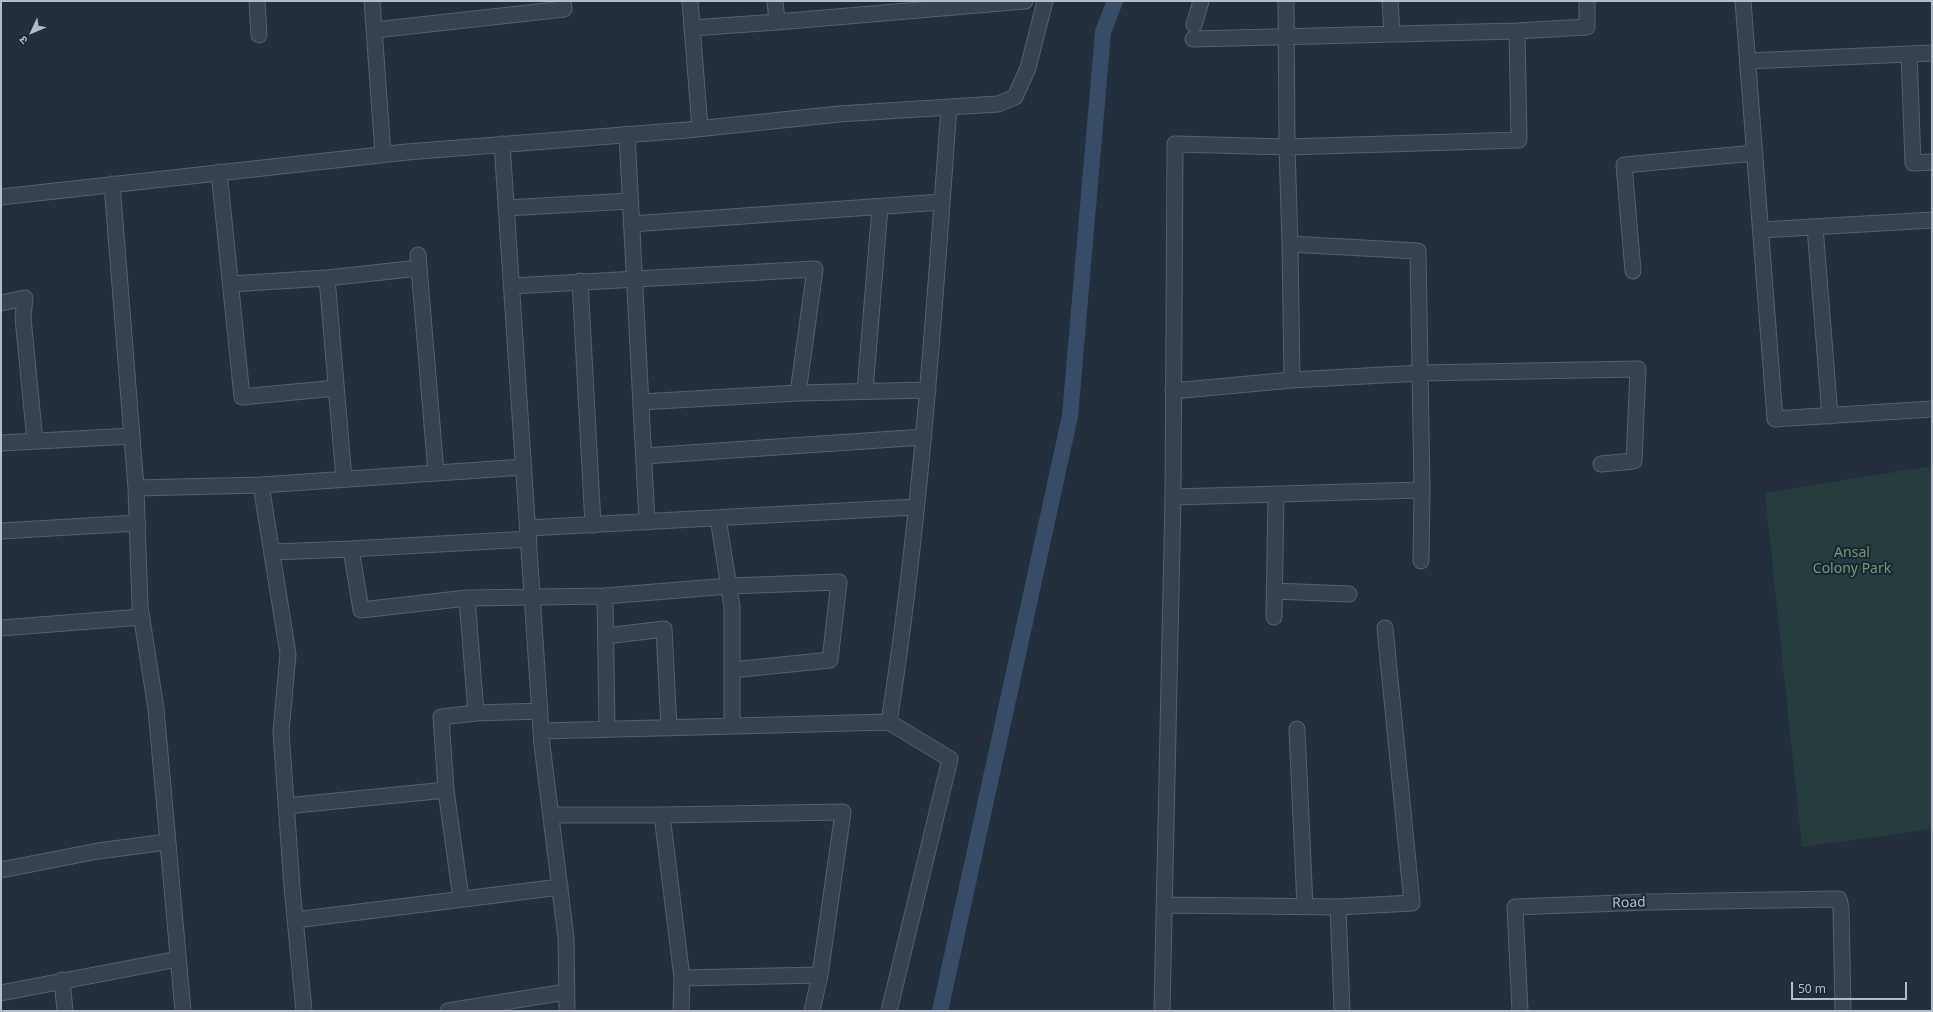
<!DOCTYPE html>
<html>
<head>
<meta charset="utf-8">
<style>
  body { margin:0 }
  #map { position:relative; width:1933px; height:1012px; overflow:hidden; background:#242f3e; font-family:"Noto Sans","Noto Sans Devanagari",sans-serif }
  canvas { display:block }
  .frame { position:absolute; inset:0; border:2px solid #b4bcc9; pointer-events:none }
  .north { position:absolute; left:12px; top:12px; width:40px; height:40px; -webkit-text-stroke:3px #1d2633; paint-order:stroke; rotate:226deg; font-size:11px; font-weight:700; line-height:16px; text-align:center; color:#b4bcc9 }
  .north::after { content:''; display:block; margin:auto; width:14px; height:18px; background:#b4bcc9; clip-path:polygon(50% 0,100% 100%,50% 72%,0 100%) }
  .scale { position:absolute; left:1791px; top:982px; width:116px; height:18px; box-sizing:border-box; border:2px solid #b4bcc9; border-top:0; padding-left:5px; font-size:12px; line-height:14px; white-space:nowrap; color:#b4bcc9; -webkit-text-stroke:3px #1d2633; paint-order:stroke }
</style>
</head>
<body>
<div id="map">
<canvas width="1933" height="1012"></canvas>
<div class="frame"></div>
<div class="north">उ</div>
<div class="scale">50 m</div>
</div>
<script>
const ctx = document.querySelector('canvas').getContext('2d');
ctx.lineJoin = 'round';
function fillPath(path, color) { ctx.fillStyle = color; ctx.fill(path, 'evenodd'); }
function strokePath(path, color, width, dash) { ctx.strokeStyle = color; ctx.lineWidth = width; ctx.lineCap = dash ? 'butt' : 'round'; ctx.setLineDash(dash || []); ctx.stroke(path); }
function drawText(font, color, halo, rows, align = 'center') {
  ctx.font = font + ' "Noto Sans",sans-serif'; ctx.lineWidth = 4; ctx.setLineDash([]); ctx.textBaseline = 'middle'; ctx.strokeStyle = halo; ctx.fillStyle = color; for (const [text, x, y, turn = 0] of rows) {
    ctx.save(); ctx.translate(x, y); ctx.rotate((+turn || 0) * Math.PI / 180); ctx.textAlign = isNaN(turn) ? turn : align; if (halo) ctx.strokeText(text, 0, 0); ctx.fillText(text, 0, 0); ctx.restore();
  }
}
const green = new Path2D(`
  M1932 466V829L1802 847 1765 493Z`);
const canal = new Path2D(`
  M940 1011 1070 416 1103 32 1115 1`);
const minor = new Path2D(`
  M257 1 259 35
  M372 1 383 154
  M690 1 700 128
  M1390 1 1392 34
  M1743 1 1775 419 1932 409
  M777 22 1025 1
  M1194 25 1201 1
  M692 28 777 22 775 1
  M375 30 564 9 563 1
  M1517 31 1587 27V1
  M1193 39C1301 36 1409 34 1517 31L1519 140 1287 147 1286 1
  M1909 54 1913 163 1932 162
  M1748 61 1932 53
  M627 134 647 522
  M502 144 542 745 566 938 567 1011
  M219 172 242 397 336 388
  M112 184 136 488 140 607 156 709 183 1011
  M1 197 407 152 687 130 839 114 998 104 1015 97 1028 68 1045 1
  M506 208 630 201
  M631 224 942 202
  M1815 227 1830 416
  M1761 230 1932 220
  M418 255 436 473
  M1633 271 1624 165 1755 153
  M327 278 344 479
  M580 281 593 525
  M231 284 327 278 419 268
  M512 286 815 269 798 393 641 402
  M1 303 25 298 23 318 35 441
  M1292 380 1420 373 1638 369 1634 461 1601 464
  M865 391 880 207
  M1173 391 1292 380 1290 244 1418 251 1422 490
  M798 393 928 390
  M1 443 132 436
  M644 456 924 437
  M261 485 288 654 281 732 292 887 304 1011
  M136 488 261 485 524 467
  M1173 497 1422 490 1421 561
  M718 518 732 607V726
  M528 528 916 507
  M1 531 138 523
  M351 549 529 539
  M272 552 351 549 361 610 467 598
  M1274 591 1349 594
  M605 596 607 729
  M1274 617 1276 494
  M1 628 142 617
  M606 636 664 629 669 728
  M540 711 476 713 467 598 605 596 729 586 839 582 830 660 732 670
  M1297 729 1305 907
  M541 731 889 722C921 518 934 312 949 107
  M446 790 441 717 476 713
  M286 806 446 790 461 899
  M551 815H662L843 812 820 975 682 978
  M662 815 682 978 681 1011
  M1 870 98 851 167 842
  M1164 905 1338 907 1342 1011
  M1338 907 1412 903 1385 628
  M295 920 560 887
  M62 980 65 1011
  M1 993 178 959
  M448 1011 566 992
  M812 1011 820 975
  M889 1011 950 759 889 722
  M1162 1011 1173 497 1175 144 1287 147 1290 244
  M1520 1011 1515 907 1648 902 1839 899 1841 908 1843 1011`);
const parkNames = [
  ["Ansal",1852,553],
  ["Colony Park",1852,569]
];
const streetNames = [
  ["Road",1629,903,-2]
];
fillPath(green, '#263c3f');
strokePath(canal, '#394c67', 16);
strokePath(minor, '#565f6c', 17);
strokePath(minor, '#38414e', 15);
drawText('14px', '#6b9a76', '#1d2633', parkNames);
drawText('14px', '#b4bcc9', '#1d2633', streetNames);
</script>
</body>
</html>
